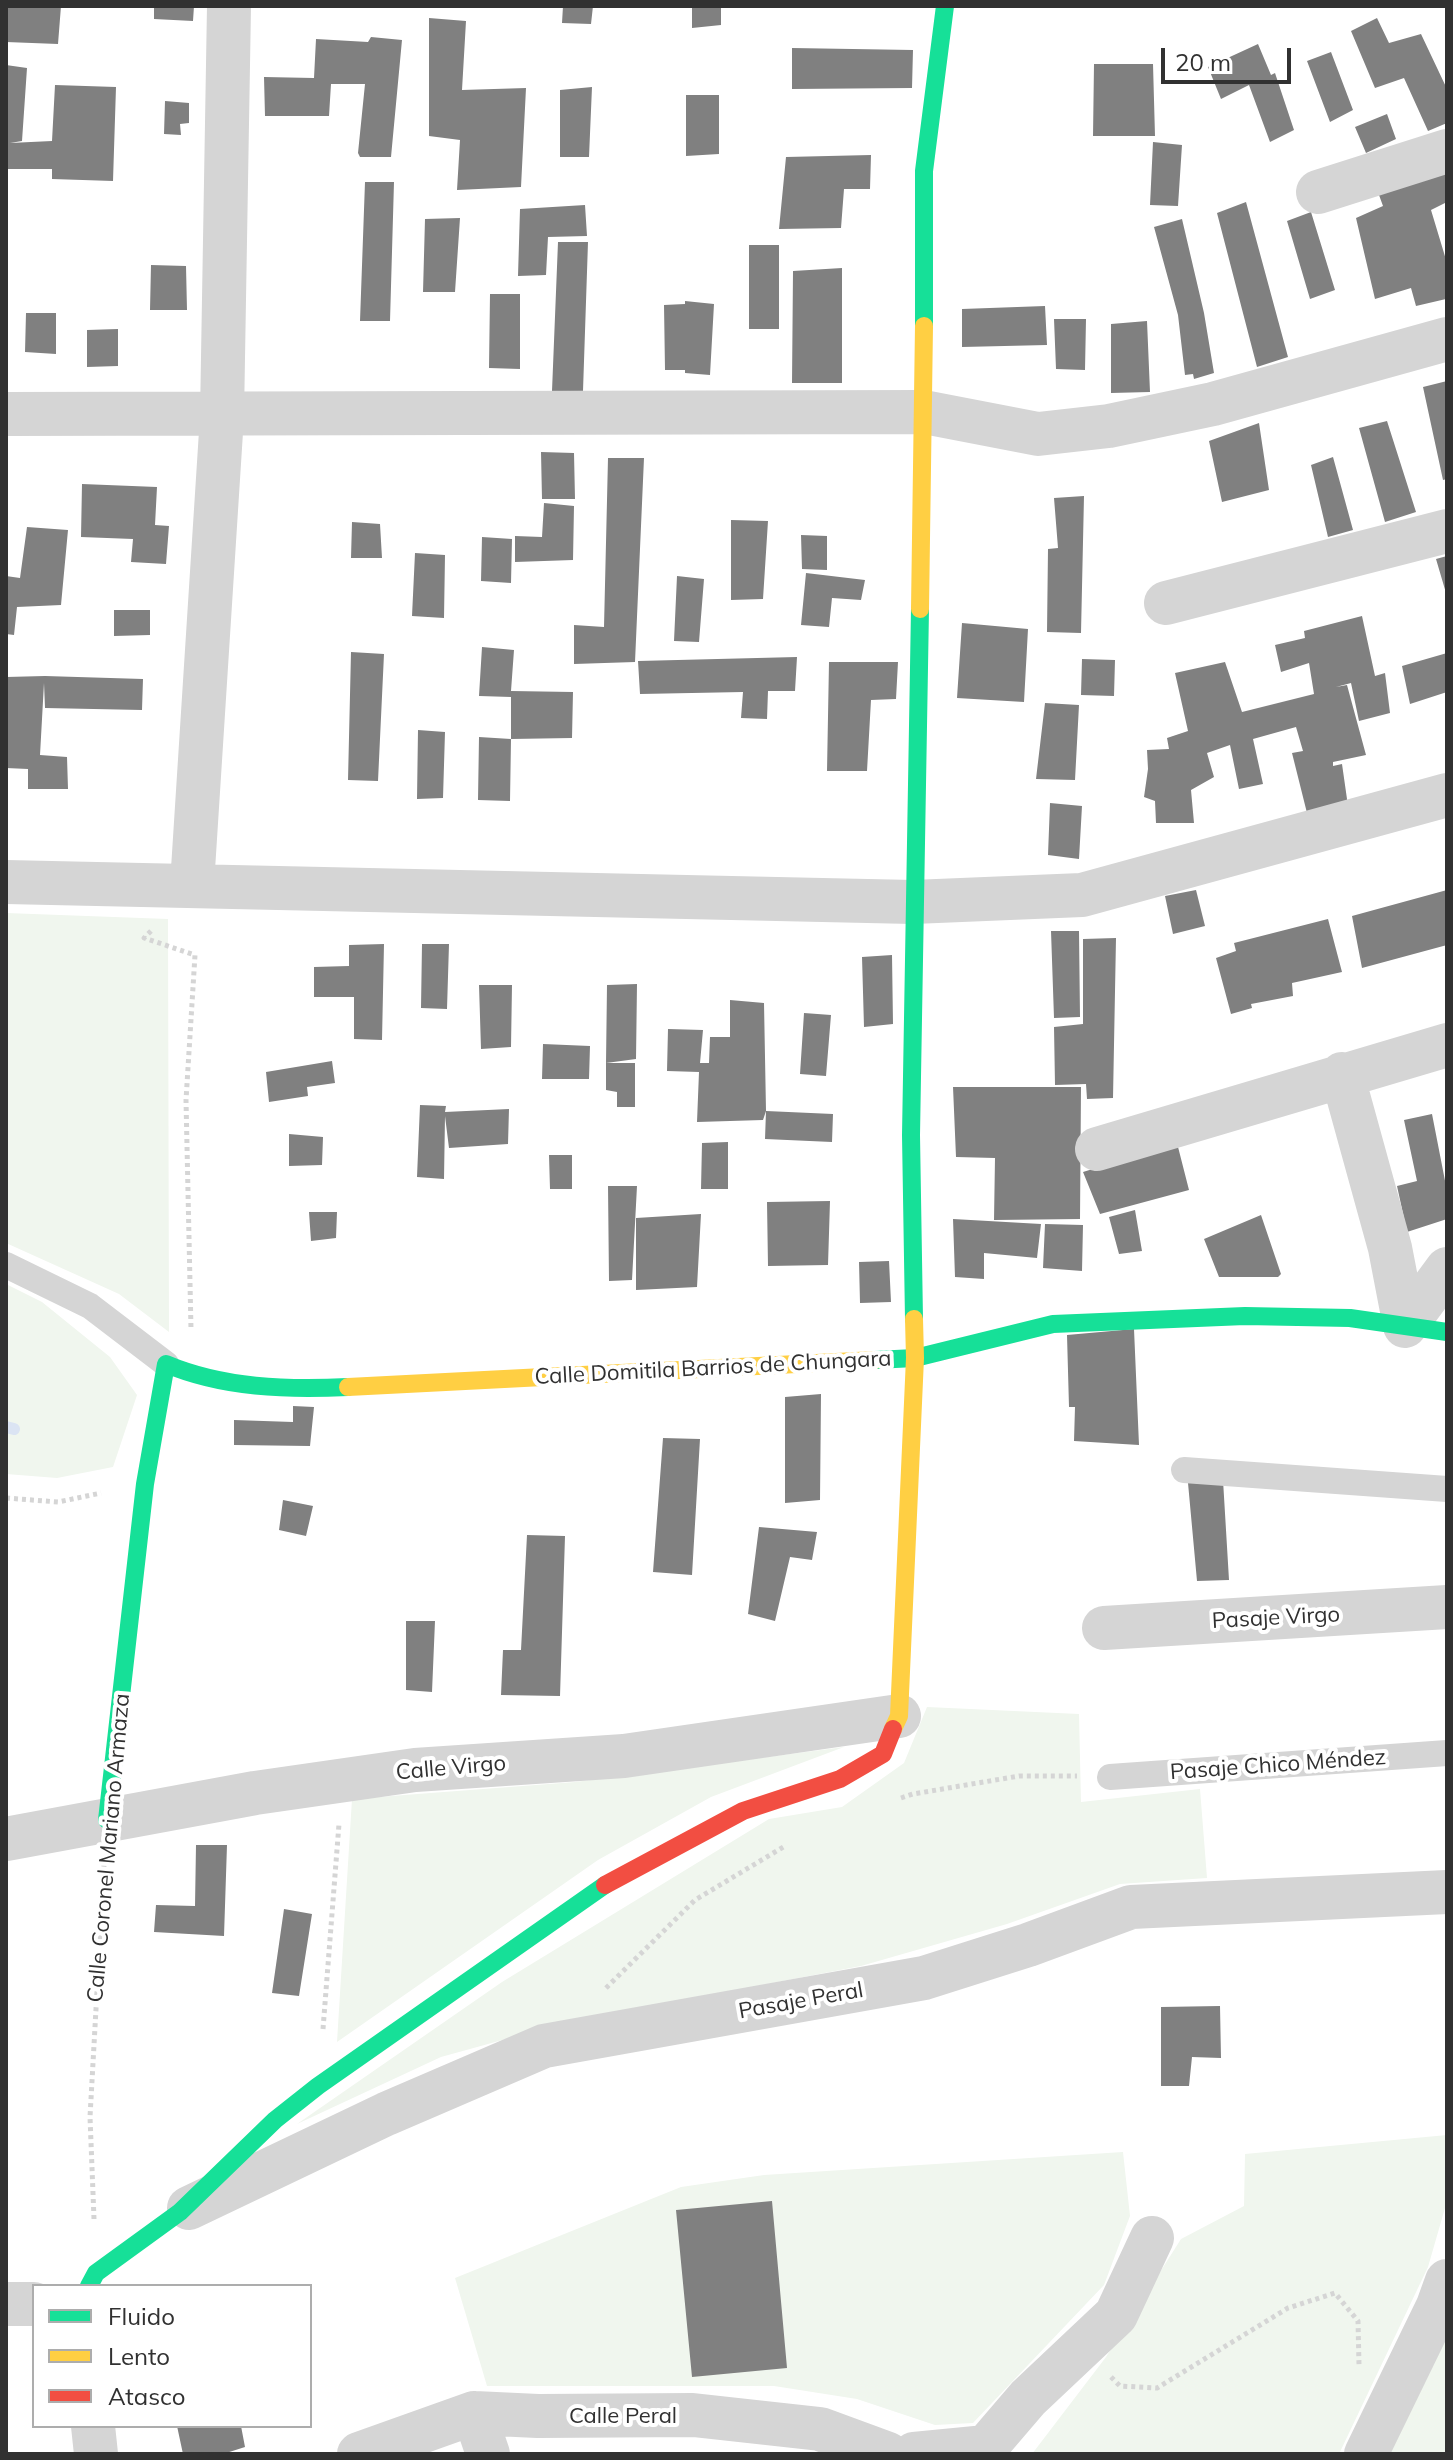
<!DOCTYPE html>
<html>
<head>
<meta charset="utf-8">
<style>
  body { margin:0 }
  #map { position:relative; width:1453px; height:2460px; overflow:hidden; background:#fff; font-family:Mulish,sans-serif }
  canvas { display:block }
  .frame { position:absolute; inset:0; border:8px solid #313131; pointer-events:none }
  .legend { position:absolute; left:32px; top:2284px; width:280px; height:144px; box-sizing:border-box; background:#fff; border:2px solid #adadad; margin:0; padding:10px 14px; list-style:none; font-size:24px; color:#313131 }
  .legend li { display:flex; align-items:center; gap:16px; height:40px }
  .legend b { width:40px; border:2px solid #adadad }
  .scale { position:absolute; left:1161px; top:48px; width:130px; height:36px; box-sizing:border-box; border:4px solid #313131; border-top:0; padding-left:10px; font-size:24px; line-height:28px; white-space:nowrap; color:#313131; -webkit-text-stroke:6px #fff; paint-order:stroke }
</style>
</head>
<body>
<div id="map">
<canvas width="1453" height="2460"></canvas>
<div class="frame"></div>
<ul class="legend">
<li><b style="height:10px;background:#16e098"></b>Fluido</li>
<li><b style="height:10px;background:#ffcf43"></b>Lento</li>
<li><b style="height:10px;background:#f24e42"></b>Atasco</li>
</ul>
<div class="scale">20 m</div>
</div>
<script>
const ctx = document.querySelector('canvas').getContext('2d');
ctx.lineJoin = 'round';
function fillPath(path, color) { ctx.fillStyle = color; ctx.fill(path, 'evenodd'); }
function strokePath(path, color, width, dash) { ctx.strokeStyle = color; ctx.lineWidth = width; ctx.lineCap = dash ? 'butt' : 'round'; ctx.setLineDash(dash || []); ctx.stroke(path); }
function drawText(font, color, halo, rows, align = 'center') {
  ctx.font = font + ' Mulish,sans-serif'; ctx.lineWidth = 8; ctx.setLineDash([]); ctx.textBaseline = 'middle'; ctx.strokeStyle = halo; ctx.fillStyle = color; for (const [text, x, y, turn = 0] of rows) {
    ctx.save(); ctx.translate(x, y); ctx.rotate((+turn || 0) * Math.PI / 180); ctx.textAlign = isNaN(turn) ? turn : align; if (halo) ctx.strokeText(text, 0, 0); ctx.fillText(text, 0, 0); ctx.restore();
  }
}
const green = new Path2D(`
  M6 913 168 919 169 1332 119 1294 6 1243Z
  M6 1284 42 1302 110 1357 137 1395 113 1467 57 1478 6 1474Z
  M927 1707 1079 1714 1081 1802 1200 1789 1207 1878 1120 1884 1007 1924 861 1966 564 2023 441 2057 297 2124 502 1982 769 1819 842 1807 904 1763Z
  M844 1747 711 1797 598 1860 337 2042 352 1799 575 1782Z
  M1447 2135V2201L1428 2267 1339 2454H1032L1106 2357 1181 2239 1244 2206 1245 2154Z
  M1123 2152 1130 2216 1104 2285 973 2423 935 2425 857 2399 774 2386H487L455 2278 681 2187 764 2175Z
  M1447 2332V2454H1389Z`);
const stream = new Path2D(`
  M6 1427 14 1429`);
const building = new Path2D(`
  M6 6H61L58 44 6 42Z
  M154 6H194L193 21 154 19Z
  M563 6H593L591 24 562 23Z
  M692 6H721V25L692 28Z
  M429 18 466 21 462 90 526 88 521 187 457 190 460 140 429 136Z
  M1377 18 1389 43 1421 34 1447 89V123L1428 131 1404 78 1375 88 1351 31Z
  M371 37 402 40 391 157H360L358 153 365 84H331L329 116H265L264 77 314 78 316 39 368 42Z
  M1258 44 1271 75 1275 73 1294 130 1270 142 1249 85 1221 99 1208 67Z
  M792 48 913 50 912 88 792 89Z
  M1331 52 1353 110 1330 122 1307 61Z
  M1094 64H1153L1155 136H1093Z
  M6 65 27 68 22 141 10 143 52 141 55 85 116 87 113 181 52 179V169H6Z
  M592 87 589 157H560V90Z
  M686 95H719V154L686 156Z
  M165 101 189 103V123L180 124 181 135 164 134Z
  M1387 114 1396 139 1366 153 1355 127Z
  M1153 142 1182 145 1178 206 1150 205Z
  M871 155 870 189H844L841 228 779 229 786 157Z
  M1447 172V202L1431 210 1447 263 1446 299 1416 306 1411 288 1375 299 1356 218 1383 206 1379 195Z
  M365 182H394L390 321H360Z
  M1246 202 1288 357 1257 367 1217 213Z
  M585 205 587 236 548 237 546 275 518 276 520 209Z
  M1311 212 1335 290 1310 299 1287 221Z
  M460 218 455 292H423L425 219Z
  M1182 219 1204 313 1214 373 1194 379 1193 374 1185 375 1178 315 1154 227Z
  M558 242H588L583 391H552Z
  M749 245H779V329H749Z
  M151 265 186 266 187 310H150Z
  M842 268V383H792L793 271Z
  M490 294H520V369L489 368Z
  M685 301 714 304 710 375 685 373V370H665L664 305 685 304Z
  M1045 306 1047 345 962 347V309Z
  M26 313H56V354L25 352Z
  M1054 319H1086L1085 370 1056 369Z
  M1147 321 1150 392 1111 393V324Z
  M118 329V366L87 367V330Z
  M1447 381V479L1443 480 1423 387Z
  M1387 421 1416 512 1385 522 1359 428Z
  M1259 423 1269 490 1222 502 1209 441Z
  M541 452 574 453 575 499H542Z
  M1333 457 1353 530 1328 537 1311 465Z
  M608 458H644L635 662 574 664V625L604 627Z
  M82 484 157 487 155 525 169 526 166 564 131 562 133 539 81 537Z
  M1084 496 1081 633 1047 632 1048 549 1058 548 1054 498Z
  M544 503 574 506 573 560 515 562V536L542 537Z
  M731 520 768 521 763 599 731 600Z
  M352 522 380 524 382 558H351Z
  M27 527 68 530 61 605 17 607 14 635 6 634V576L20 578Z
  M801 535 827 536V570L802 569Z
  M482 537 512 539 511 583 481 581Z
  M415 553 445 555 444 618 412 616Z
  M1447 556V593H1446L1436 559Z
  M806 573 865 580 861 600 832 598 829 627 801 625Z
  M677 576 704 579 699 642 674 641Z
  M114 610H150V635L114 636Z
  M1362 616 1375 676 1385 673 1390 713 1359 721 1351 683 1336 687 1347 685 1366 755 1333 762V766L1342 764 1348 806 1308 817 1292 753 1303 751 1296 727 1253 739 1263 784 1239 789 1230 745 1207 753 1214 777 1191 790 1194 823H1156L1155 801 1144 797 1148 769 1147 750 1169 749 1167 738 1188 731 1175 673 1225 662 1242 712 1314 694 1309 663 1281 672 1275 645 1305 638 1304 631Z
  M962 623 1028 629 1024 702 957 698Z
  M482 647 514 650 511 691 573 692 572 738 511 739V697L479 696Z
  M351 652 384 654 378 781 348 780Z
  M1447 653V692L1410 704 1402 666Z
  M797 657 795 691H768L767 719 741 718 743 692 640 694 638 661Z
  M1082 659 1115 660 1114 696 1081 695Z
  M829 662H898L896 699 871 700 867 771H827Z
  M45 676 143 679 142 710 45 708 44 683 40 755 67 757 68 789H28V769L6 768V677Z
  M1045 703 1079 705 1075 780 1036 779Z
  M418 730 445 732 443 798 417 799Z
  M479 737 511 739 510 801 478 800Z
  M1050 803 1082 806 1079 859 1048 855Z
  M1196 890 1205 926 1173 934 1165 896Z
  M1447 890V945L1362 968 1352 916Z
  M1328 919 1342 972 1292 983 1293 996 1251 1004 1252 1008 1231 1014 1216 958 1236 951 1234 943Z
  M1051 931H1079L1080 1017 1054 1018Z
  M1116 938 1113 1098 1087 1099 1086 1084 1055 1085 1054 1027 1083 1024V939Z
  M384 944 382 1040 354 1039V997H314V967L349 966V945Z
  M422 944H449L447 1009 421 1008Z
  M892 955 893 1024 864 1027 862 957Z
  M637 984 636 1059 606 1063 607 985Z
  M479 985H512L511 1047 481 1049Z
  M730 1000 764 1003 766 1111 833 1114 832 1142 765 1139 766 1111 763 1120 697 1122 699 1072 667 1071 668 1029 703 1030 700 1063H709L710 1037H730Z
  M804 1013 831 1015 826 1076 800 1074Z
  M543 1044 590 1046 589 1079H542Z
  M332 1061 335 1083 307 1087 308 1096 269 1102 266 1072Z
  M606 1063H635V1107H617V1092L606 1090Z
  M953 1087H1081L1080 1219 994 1220 995 1158 956 1157Z
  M420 1105 446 1106 445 1112 509 1109 508 1144 449 1148 445 1116 444 1179 417 1177Z
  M1432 1114 1447 1191V1219L1407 1232 1397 1186 1417 1181 1404 1120Z
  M289 1134 323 1137 322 1165 289 1166Z
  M728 1142V1189H701L702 1143Z
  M1177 1143 1189 1190 1100 1214 1083 1172Z
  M549 1155H572V1189H550Z
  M608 1186H637L632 1280 609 1281Z
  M830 1201 828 1265 768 1266 767 1202Z
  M1135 1210 1142 1251 1119 1254 1109 1217Z
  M309 1212H337L336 1238 311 1241Z
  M701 1214 697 1287 636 1290V1218Z
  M1261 1215 1281 1274 1278 1277H1219L1204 1239Z
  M953 1219 1041 1224 1037 1258 984 1253V1279L955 1277Z
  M1045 1224 1083 1225 1082 1271 1043 1268Z
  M889 1261 891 1302 860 1303 859 1262Z
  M1134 1329 1139 1445 1074 1441 1075 1407H1069L1067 1335Z
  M821 1394 820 1500 785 1503V1397Z
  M293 1406 314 1407 310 1446 234 1445V1420L293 1422Z
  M663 1438 700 1439 692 1575 653 1572Z
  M1223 1480 1229 1580 1197 1581 1188 1483Z
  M283 1500 313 1506 306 1536 279 1530Z
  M759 1527 817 1532 812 1560 790 1557 775 1621 748 1614Z
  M527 1535 565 1536 560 1696 501 1695 503 1650H521Z
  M406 1621H435L432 1692 406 1690Z
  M196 1845H227L224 1936 154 1932 156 1905 195 1906Z
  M284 1909 312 1914 299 1996 272 1993Z
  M1220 2006 1221 2058 1192 2057 1189 2086H1161V2007Z
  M772 2201 787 2368 692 2377 676 2210Z
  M177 2426H241L245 2447 223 2454H183Z`);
const path = new Path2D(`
  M151 931 144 938 195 955 186 1100 191 1329
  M6 1498 58 1502 101 1493
  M901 1798 913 1794 1019 1776H1077
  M606 1988 695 1900 785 1846
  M323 2029 339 1824
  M94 2219 90 2117 104 1865
  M1111 2377 1120 2386 1157 2388 1288 2308 1335 2293 1358 2321 1359 2365`);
const lane = new Path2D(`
  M6 1265 90 1306 166 1364
  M1184 1470 1447 1489
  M1110 1777 1447 1753`);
const street = new Path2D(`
  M1318 192 1447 151
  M6 414 924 412 1038 434 1109 426 1213 404 1447 339
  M1166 603 1447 531
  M6 882 913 902 1082 895 1447 795
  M192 885 222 416 229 6
  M1342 1074 1390 1248 1405 1326
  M1097 1149 1447 1045
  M1405 1326 1447 1269
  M1104 1628 1447 1607
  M6 1839 255 1793 415 1770 624 1756 899 1716
  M189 2208 386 2114 544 2046 924 1978 1028 1945 1131 1907 1447 1892
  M6 2304H34
  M474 2413 488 2454
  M93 2426 96 2454
  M359 2454 474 2413 538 2416 693 2415 820 2429 888 2454
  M914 2454 986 2447 1028 2398 1116 2315 1152 2238
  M1366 2454 1438 2306 1447 2281`);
const fast = new Path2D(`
  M924 326V171L945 6
  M914 1319 911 1135 920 609
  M875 1360 915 1358 1053 1324 1245 1316 1350 1318 1447 1332
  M107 1820 145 1484 166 1364C223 1388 287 1390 348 1387
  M89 2286 96 2273 180 2212 275 2120 318 2086 605 1885`);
const slow = new Path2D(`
  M920 609 924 326
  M348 1387 875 1360
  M893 1729 899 1716 915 1358 914 1319`);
const jam = new Path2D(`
  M605 1885 743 1811 840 1779 883 1754 893 1729`);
const streetNames = [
  ["Calle Domitila Barrios de Chungara",713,1368,-3],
  ["Pasaje Virgo",1276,1618,-3],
  ["Pasaje Chico Méndez",1278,1765,-4],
  ["Calle Virgo",451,1768,-5],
  ["Calle Coronel Mariano Armaza",109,1848,-85],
  ["Pasaje Peral",801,2001,-10],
  ["Calle Peral",623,2416]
];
fillPath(green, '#f0f6ee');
strokePath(stream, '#dbe4f3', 12);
fillPath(building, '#808080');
strokePath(path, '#d5d5d5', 5, [4, 4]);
strokePath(lane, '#d5d5d5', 26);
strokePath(street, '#d5d5d5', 44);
strokePath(fast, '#16e098', 18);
strokePath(slow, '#ffcf43', 18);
strokePath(jam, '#f24e42', 18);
drawText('22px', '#313131', '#fff', streetNames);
</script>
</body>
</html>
